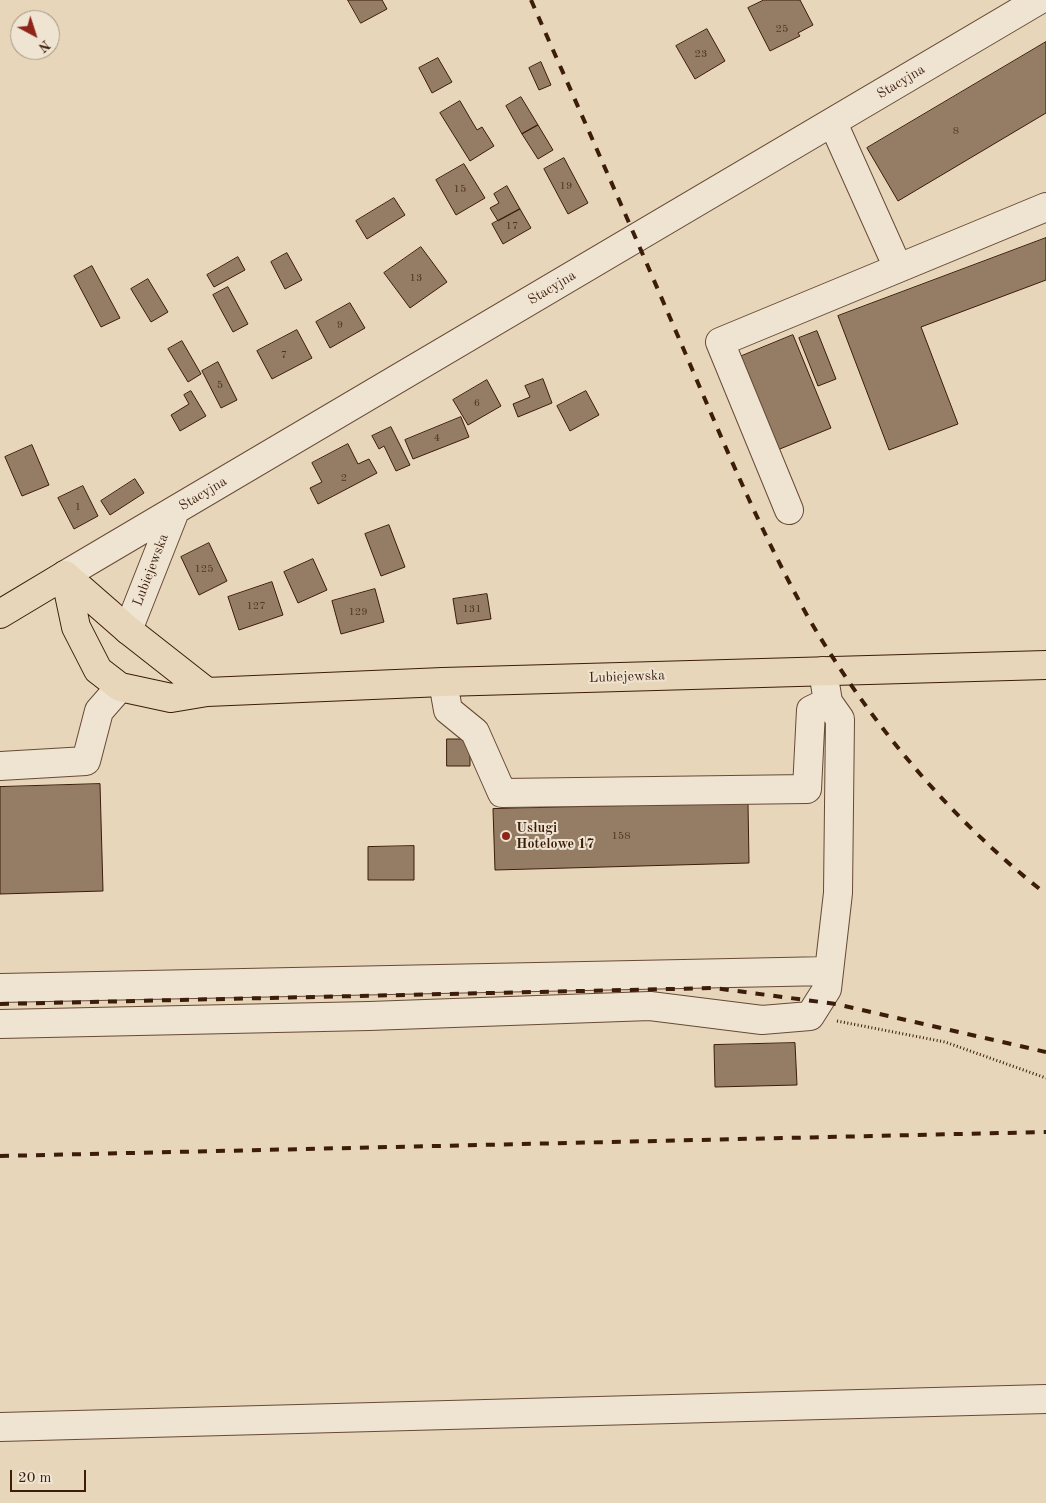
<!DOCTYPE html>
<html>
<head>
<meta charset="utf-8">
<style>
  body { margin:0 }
  #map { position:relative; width:1046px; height:1503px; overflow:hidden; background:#e7d6b9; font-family:"Old Standard TT",serif }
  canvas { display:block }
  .north { position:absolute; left:10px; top:10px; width:50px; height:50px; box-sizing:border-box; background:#efe4d2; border:1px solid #a79482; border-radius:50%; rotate:140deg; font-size:14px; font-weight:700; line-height:20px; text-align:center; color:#3c1c0a }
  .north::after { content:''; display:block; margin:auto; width:18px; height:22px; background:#8f2418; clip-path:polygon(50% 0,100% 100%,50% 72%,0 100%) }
  .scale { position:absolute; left:10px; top:1470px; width:76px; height:22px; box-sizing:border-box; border:2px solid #3c1c0a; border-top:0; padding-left:6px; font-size:15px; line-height:18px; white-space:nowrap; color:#3c1c0a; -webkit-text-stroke:4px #efe4d2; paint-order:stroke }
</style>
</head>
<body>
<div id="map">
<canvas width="1046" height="1503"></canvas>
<div class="north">N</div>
<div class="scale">20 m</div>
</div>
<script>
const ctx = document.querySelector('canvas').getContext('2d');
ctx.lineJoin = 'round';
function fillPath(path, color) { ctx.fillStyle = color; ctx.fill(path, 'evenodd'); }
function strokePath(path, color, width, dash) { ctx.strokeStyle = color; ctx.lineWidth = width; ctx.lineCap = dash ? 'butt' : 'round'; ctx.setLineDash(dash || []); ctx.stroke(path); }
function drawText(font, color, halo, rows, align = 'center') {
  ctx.font = font + ' "Old Standard TT",serif'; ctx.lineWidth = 4; ctx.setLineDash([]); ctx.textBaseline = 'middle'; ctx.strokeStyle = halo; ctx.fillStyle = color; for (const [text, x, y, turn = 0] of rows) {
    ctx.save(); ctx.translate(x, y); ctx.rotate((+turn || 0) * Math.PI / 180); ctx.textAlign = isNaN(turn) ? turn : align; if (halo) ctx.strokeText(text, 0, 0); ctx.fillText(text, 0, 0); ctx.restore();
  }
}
const building = new Path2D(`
  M348 0H382L387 9 361 23Z
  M764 0H800L813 25 798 33 800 36 770 51 748 8Z
  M707 29 725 61 695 79 676 46Z
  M1046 42V113L898 201 867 148Z
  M438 58 452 82 432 93 419 68Z
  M541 62 551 85 539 90 529 68Z
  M521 97 538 125 522 134 506 106Z
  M460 101 477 130 482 127 494 146 470 161 440 113Z
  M538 125 553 150 538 159 522 134Z
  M564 158 588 203 568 214 544 169Z
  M464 164 485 198 456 215 436 180Z
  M507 186 520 209 498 221 490 208 499 203 494 194Z
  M394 198 405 215 367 239 356 221Z
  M520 209 531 228 503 244 492 224Z
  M1046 238V280L921 327 958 424 889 450 838 316Z
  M421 247 447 282 410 308 384 273Z
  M287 253 302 280 285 289 271 262Z
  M238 257 245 270 214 287 207 275Z
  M92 266 120 318 101 327 74 276Z
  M148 279 168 312 151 322 131 289Z
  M228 287 248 324 233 332 213 295Z
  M350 303 365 328 330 348 316 322Z
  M297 330 312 358 272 379 257 351Z
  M817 331 836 379 818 386 799 338Z
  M793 335 831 428 775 451 737 358Z
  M182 341 201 374 188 382 168 349Z
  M218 362 237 400 221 408 202 371Z
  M543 379 552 403 518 417 513 404 530 397 525 386Z
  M487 380 501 406 468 425 453 400Z
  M191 391 206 416 180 431 171 415 189 404 184 395Z
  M586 391 599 415 570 431 557 406Z
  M461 417 469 437 413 459 405 440Z
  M391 427 410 465 396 471 384 446 379 449 372 436Z
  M348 444 358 464 369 459 377 473 318 504 310 488 322 482 312 463Z
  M32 445 49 485 22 496 5 457Z
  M135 479 144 493 110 515 101 501Z
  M83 486 98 516 74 529 58 498Z
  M389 525 405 567 381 576 365 534Z
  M209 543 227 581 199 595 181 557Z
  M313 559 327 590 298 603 284 572Z
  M272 582 283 615 239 630 228 597Z
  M375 589 384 622 341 634 332 601Z
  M487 594 491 619 457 624 453 599Z
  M447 739H470V766H447Z
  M100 784 103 891 0 894V787Z
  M748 803 749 863 495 870 493 809Z
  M414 846V880H368V847Z
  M795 1043 797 1085 715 1087 714 1045Z`);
const path = new Path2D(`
  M837 1021 945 1042 1046 1078`);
const minor = new Path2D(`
  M833 123 898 268
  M789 510 720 342 1046 207
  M65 575 1039 0
  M128 630 175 511
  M443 682 448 710 475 732 502 793 807 789 811 710 828 702
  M0 766 86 761 99 711 120 687
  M0 988 829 971
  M0 1024 369 1016 650 1006 762 1020 810 1016 827 989 838 893 840 719 828 702 823 671
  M0 1427 1046 1399`);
const major = new Path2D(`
  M65 575 76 627 98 670 120 687 171 698 207 692 443 682 1046 665
  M65 575 128 630 207 692
  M0 614 65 575`);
const rail = new Path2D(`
  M531 0C579 109 627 217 674 327 716 424 756 524 808 617 869 722 950 819 1046 894
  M0 1004 714 988 836 1004 1046 1052
  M0 1156 1046 1132`);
const markers = [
  [506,836,5,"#8f2418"]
];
const numberNames = [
  ["25",782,29],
  ["23",701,54],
  ["8",956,131],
  ["19",566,186],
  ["15",460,189],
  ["17",512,226],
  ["13",416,278],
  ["9",340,325],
  ["7",284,355],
  ["5",220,385],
  ["6",477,403],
  ["4",437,438],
  ["2",344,478],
  ["1",78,507],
  ["125",204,569],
  ["127",256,606],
  ["131",472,609],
  ["129",358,612],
  ["158",621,836]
];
const streetNames = [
  ["Stacyjna",901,82,-31],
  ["Stacyjna",552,288,-31],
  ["Stacyjna",203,494,-31],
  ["Lubiejewska",151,570,-69],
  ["Lubiejewska",627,677,-2]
];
const poiNames = [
  ["Usługi",516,828],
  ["Hotelowe 17",516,844]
];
fillPath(building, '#957d65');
strokePath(building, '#3c1c0a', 1);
strokePath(minor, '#674a36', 30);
strokePath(major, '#3c1c0a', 30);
strokePath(path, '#3c1c0a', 3, [1, 2.5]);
strokePath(minor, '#efe4d2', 28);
strokePath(major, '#e7d6b9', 28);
strokePath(rail, '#3c1c0a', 4, [9, 9]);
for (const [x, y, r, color] of markers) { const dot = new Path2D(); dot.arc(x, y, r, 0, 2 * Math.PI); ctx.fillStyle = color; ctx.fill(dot); strokePath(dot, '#efe4d2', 2); }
drawText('11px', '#523421', null, numberNames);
drawText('14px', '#3c1c0a', '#efe4d2', streetNames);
drawText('bold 14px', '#3c1c0a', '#efe4d2', poiNames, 'left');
</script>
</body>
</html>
